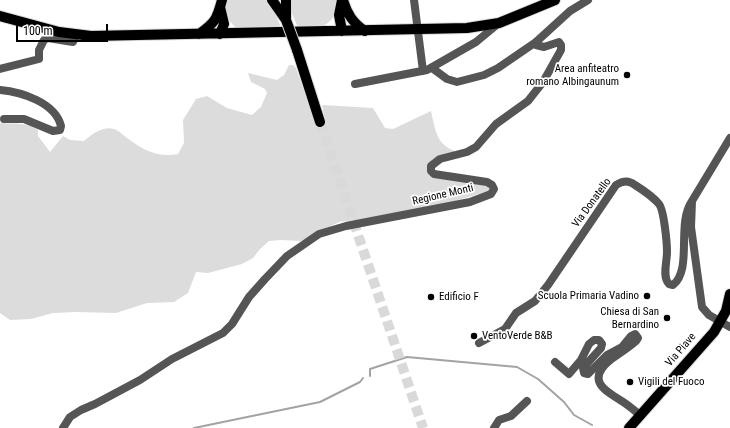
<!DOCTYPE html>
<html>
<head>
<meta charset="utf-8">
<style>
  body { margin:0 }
  #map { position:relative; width:730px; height:428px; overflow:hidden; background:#fff; font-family:"Roboto Condensed",sans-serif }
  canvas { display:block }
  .scale { position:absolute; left:16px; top:24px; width:92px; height:18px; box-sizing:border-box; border:2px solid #000; border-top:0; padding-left:5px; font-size:12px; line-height:14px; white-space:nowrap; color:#000; -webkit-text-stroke:3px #fff; paint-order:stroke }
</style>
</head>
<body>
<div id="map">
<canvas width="730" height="428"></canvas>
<div class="scale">100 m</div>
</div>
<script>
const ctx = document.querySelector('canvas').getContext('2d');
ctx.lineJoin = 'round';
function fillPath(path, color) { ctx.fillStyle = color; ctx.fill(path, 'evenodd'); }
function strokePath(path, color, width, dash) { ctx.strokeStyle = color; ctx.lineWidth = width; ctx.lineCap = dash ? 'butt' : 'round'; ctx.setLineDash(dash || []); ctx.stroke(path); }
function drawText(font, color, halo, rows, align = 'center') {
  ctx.font = font + ' "Roboto Condensed",sans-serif'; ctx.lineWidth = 3.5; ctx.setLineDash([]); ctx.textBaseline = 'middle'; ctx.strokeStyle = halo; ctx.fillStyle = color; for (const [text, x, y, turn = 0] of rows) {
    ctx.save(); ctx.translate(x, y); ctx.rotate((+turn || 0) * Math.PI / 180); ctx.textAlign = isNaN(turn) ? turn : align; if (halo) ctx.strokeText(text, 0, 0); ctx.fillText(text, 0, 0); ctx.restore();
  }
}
const green = new Path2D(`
  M225 0H270L281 28H236L225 16Z
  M289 0H339C332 29 325 26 298 28L289 6Z
  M289 65H293L296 68 316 125 325 121 322 105 373 108 385 128 393 129 431 111C435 128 436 145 455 151L428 171 483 184 489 188V191L438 206 383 217 339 222 301 241 281 240 269 241 260 249 253 258 242 264 208 273 196 272 188 293 174 302 147 303 116 313 76 312 53 313 31 319 10 320 0 313V123C13 124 27 122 38 130V136L50 152 63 136 70 140 84 141C92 134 103 126 114 129 118 130 123 135 127 138 143 150 158 158 178 154L184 143 183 120 196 99 207 96 227 108 252 115 261 107 267 93 265 89 251 82 248 73 277 80 284 75Z`);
const stream = new Path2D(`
  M370 376V369L407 357 517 367 538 379 564 402 574 415 592 425
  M194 428 320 402 360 382 363 378`);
const majorTunnel = new Path2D(`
  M320 122 423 428`);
const minor = new Path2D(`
  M414 0 423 71
  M432 68 447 79 457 82 484 75 498 68 536 42 570 11 588 0
  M0 69 39 59V50L44 40 48 38 73 42 76 35
  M355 84 427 70 476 42 499 23
  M0 90C21 92 55 102 61 126L60 130 53 131 24 119H4
  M730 138 692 201 691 227 702 307 709 315 730 327
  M479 343 505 329 516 313 535 301 548 285 616 185C622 181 629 180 635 185 643 190 653 197 659 204 664 210 667 243 667 252 667 262 662 277 669 284L673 285C693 269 676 224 692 201
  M555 362 569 374 581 360 589 344 594 340H599L602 344 601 348 583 368 584 373 588 374 607 355 622 347 631 336 635 334 638 338 636 341C627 349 618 354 609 361 587 380 604 390 620 400 627 404 634 410 640 415
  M63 428 70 417 81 410 95 404 140 380 172 359 223 333 232 324 249 297 265 279 287 256 319 234 346 226 470 202 491 194 494 189 492 185 487 182 434 174 431 171V166L440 159 467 152 476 147 496 124 528 101 543 82 561 50V45L559 42 544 47 536 45V42
  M494 428 499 420 511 416 527 401`);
const major = new Path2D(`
  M272 0 286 20
  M286 0V20
  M343 0C347 14 353 23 365 31
  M220 7 224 24 220 34
  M0 16 59 32 91 36 467 28 499 23 555 0
  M342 31 339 15 342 0
  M199 34C215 23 217 19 222 0
  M297 50 320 122
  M629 428 714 332 726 311 730 294`);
const majorBridge = new Path2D(`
  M286 20 297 50`);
const markers = [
  [627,75,4,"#000"],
  [647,296,4,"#000"],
  [431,297,4,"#000"],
  [667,318,4,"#000"],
  [474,336,4,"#000"],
  [630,382,4,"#000"]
];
const poiNames = [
  ["Area anfiteatro",619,69],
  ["romano Albingaunum",619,82],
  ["Scuola Primaria Vadino",639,296],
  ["Edificio F",439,297,"left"],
  ["Chiesa di San",659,312],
  ["Bernardino",659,325],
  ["VentoVerde B&B",482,336,"left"],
  ["Vigili del Fuoco",638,382,"left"]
];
const streetNames = [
  ["Regione Monti",443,195,-13],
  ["Via Donatello",592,203,-54],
  ["Via Piave",681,350,-49]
];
fillPath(green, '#dcdcdc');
strokePath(stream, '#a3a3a3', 2);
strokePath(majorTunnel, '#d9d9d9', 10, [10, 5]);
strokePath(major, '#dbdbdb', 12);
strokePath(minor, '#555', 8);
strokePath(major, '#000', 10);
strokePath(majorBridge, '#dbdbdb', 12, []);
strokePath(majorBridge, '#000', 10);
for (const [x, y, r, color] of markers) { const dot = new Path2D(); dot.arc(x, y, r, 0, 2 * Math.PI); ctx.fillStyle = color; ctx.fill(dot); strokePath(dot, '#fff', 1.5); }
drawText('11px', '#000', '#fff', poiNames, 'right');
drawText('11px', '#000', '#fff', streetNames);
</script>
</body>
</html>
